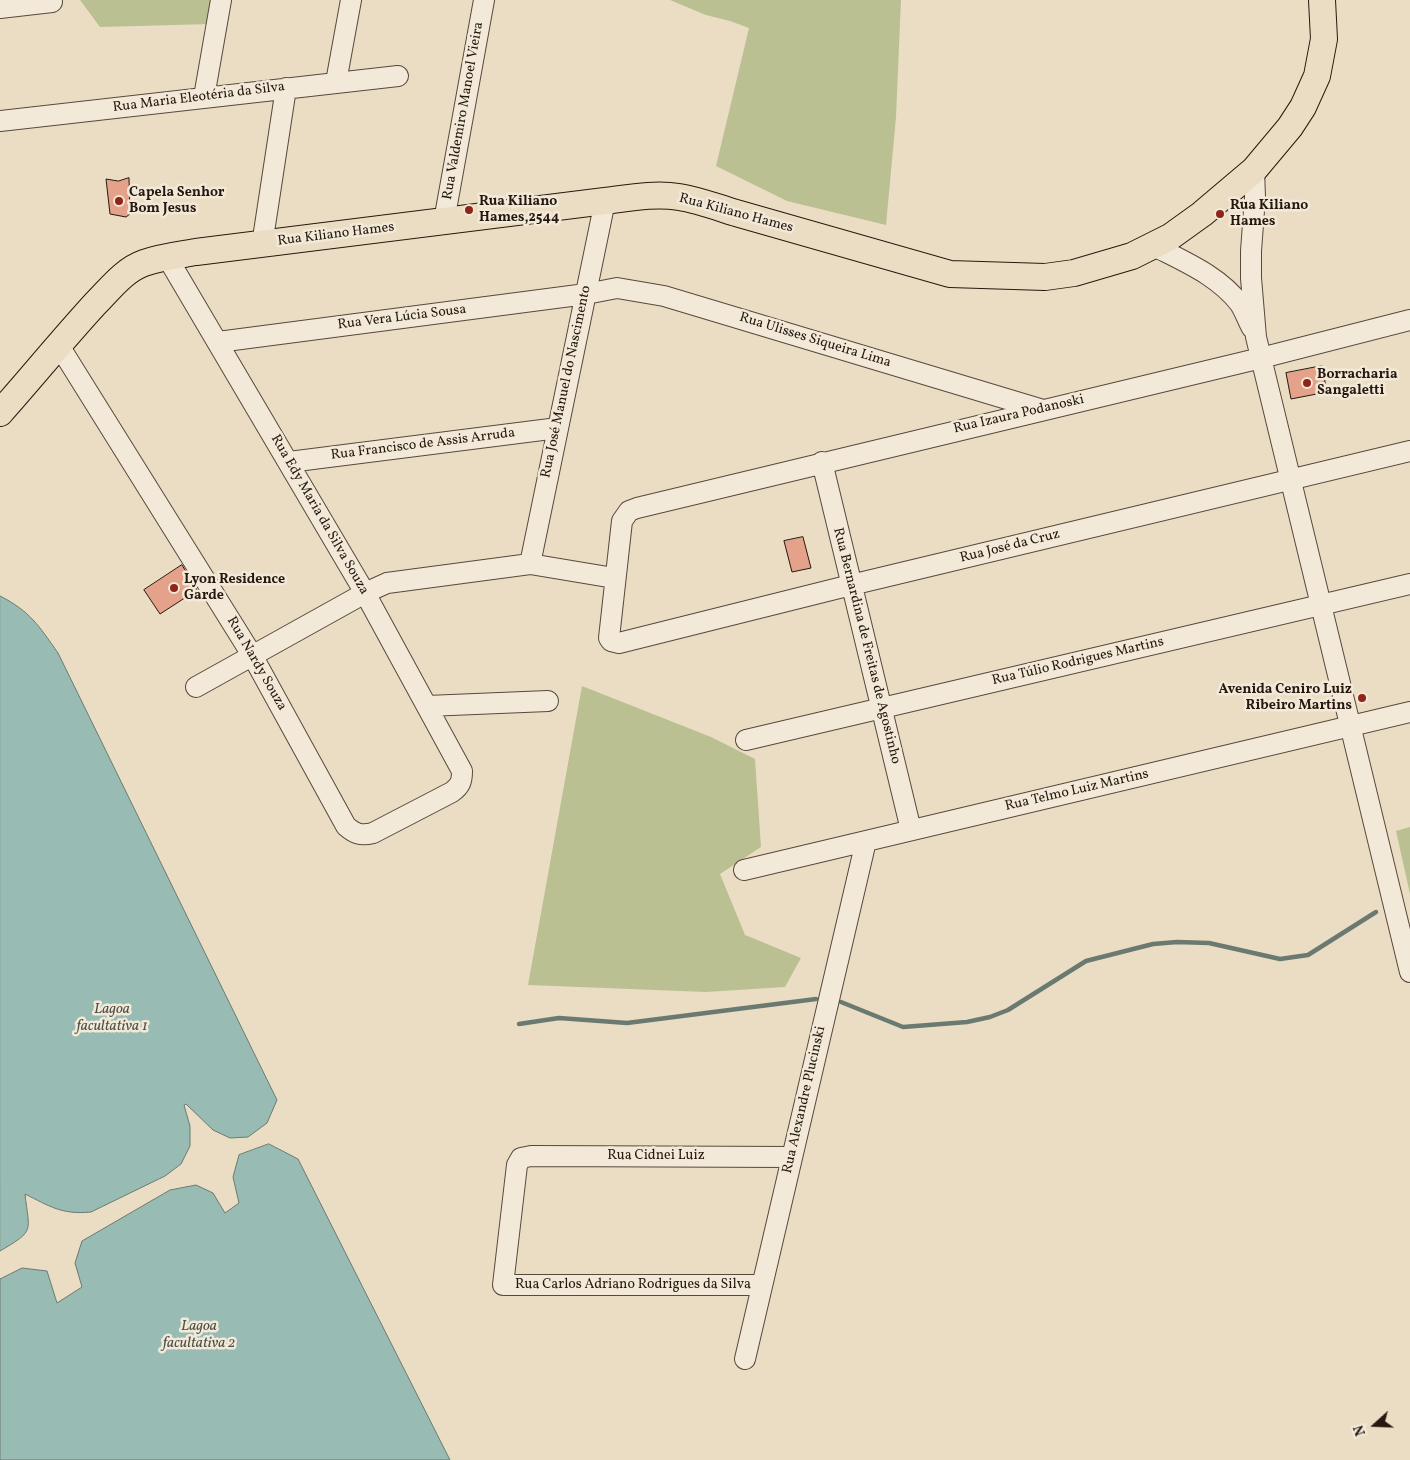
<!DOCTYPE html>
<html>
<head>
<meta charset="utf-8">
<style>
  body { margin:0 }
  #map { position:relative; width:1410px; height:1460px; overflow:hidden; background:#ebddc3; font-family:Vollkorn,serif }
  canvas { display:block }
  .north { position:absolute; left:1350px; top:1400px; width:50px; height:50px; -webkit-text-stroke:4px #f2e9d8; paint-order:stroke; rotate:250deg; font-size:14px; font-weight:700; line-height:20px; text-align:center; color:#26180f }
  .north::after { content:''; display:block; margin:auto; width:18px; height:22px; background:#26180f; clip-path:polygon(50% 0,100% 100%,50% 72%,0 100%) }
</style>
</head>
<body>
<div id="map">
<canvas width="1410" height="1460"></canvas>
<div class="north">N</div>
</div>
<script>
const ctx = document.querySelector('canvas').getContext('2d');
ctx.lineJoin = 'round';
function fillPath(path, color) { ctx.fillStyle = color; ctx.fill(path, 'evenodd'); }
function strokePath(path, color, width, dash) { ctx.strokeStyle = color; ctx.lineWidth = width; ctx.lineCap = dash ? 'butt' : 'round'; ctx.setLineDash(dash || []); ctx.stroke(path); }
function drawText(font, color, halo, rows, align = 'center') {
  ctx.font = font + ' Vollkorn,serif'; ctx.lineWidth = 5; ctx.setLineDash([]); ctx.textBaseline = 'middle'; ctx.strokeStyle = halo; ctx.fillStyle = color; for (const [text, x, y, turn = 0] of rows) {
    ctx.save(); ctx.translate(x, y); ctx.rotate((+turn || 0) * Math.PI / 180); ctx.textAlign = isNaN(turn) ? turn : align; if (halo) ctx.strokeText(text, 0, 0); ctx.fillText(text, 0, 0); ctx.restore();
  }
}
const green = new Path2D(`
  M80 0H215L211 24 100 27Z
  M670 0H901L896 117 886 225 787 201 716 166 749 28 730 21 706 15Z
  M582 686 711 737 755 759 761 847 720 874 745 935 801 958 785 987 706 992 528 985Z
  M1410 827V894L1396 831Z`);
const water = new Path2D(`
  M0 596C30 611 39 626 58 653L277 1100 267 1123 248 1137 230 1138 213 1130 186 1104 184 1105 190 1126V1146L181 1164 165 1176 91 1212C62 1215 49 1206 25 1194 29 1232 36 1230 0 1251Z
  M269 1144 298 1159 450 1460H0V1279L22 1268 47 1271 57 1303 82 1287 75 1263 82 1241 170 1190 196 1185 213 1193 225 1213 239 1203 233 1177 239 1155Z`);
const stream = new Path2D(`
  M841 1002 903 1027 967 1022 990 1017 1008 1010 1086 961 1153 944 1177 942 1209 943 1280 959 1308 955 1376 912
  M519 1024 559 1018 627 1023 816 999`);
const building = new Path2D(`
  M129 178 130 214 126 217 110 214 106 179 118 181Z
  M1322 366 1327 392 1291 399 1286 373Z
  M803 537 811 568 792 572 784 541Z
  M182 565 197 590 160 614 144 590Z`);
const minor = new Path2D(`
  M0 8 52 2
  M336 82 351 0
  M204 97 221 0
  M0 121 398 76
  M1254 170 1255 197 1251 251V278L1256 337 1410 972
  M444 221 484 0
  M262 245 286 88
  M1154 246C1185 262 1219 276 1240 304 1245 312 1248 321 1252 328
  M1410 320 1261 358 637 508 629 511 622 521 609 638 611 641 619 643 851 585 1410 451
  M218 342 586 294 617 288 664 296 1040 409
  M58 344 252 655 346 826C355 834 361 836 373 833L452 792C460 786 462 782 462 771L365 593 167 257
  M289 462 558 428
  M822 462 911 830
  M530 564 605 201
  M196 687 365 593 387 583 530 564 614 578
  M427 706 548 701
  M746 740 1410 584
  M744 870 1410 712
  M762 1285H503L517 1165 521 1158 531 1156 792 1157
  M745 1359 866 841`);
const major = new Path2D(`
  M0 413C32 377 62 340 95 304 110 289 124 270 144 263 161 257 179 255 196 252L605 201C629 198 655 193 679 197 698 200 717 207 736 213L950 274 1045 277 1074 273 1132 256 1170 237 1202 214 1254 170 1290 127 1303 107 1317 76 1324 39 1322 0`);
const markers = [
  [119,201,5,"#8f2418"],
  [469,210,5,"#8f2418"],
  [1220,214,5,"#8f2418"],
  [1307,383,5,"#8f2418"],
  [174,588,5,"#8f2418"],
  [1362,698,5,"#8f2418"]
];
const streetNames = [
  ["Rua Maria Eleotéria da Silva",199,98,-7],
  ["Rua Valdemiro Manoel Vieira",464,111,-80],
  ["Rua Kiliano Hames",736,214,15],
  ["Rua Kiliano Hames",336,235,-7],
  ["Rua Vera Lúcia Sousa",402,318,-7],
  ["Rua Ulisses Siqueira Lima",815,341,17],
  ["Rua José Manuel do Nascimento",567,382,-78],
  ["Rua Izaura Podanoski",1019,415,-13],
  ["Rua Francisco de Assis Arruda",423,445,-7],
  ["Rua Edy Maria da Silva Souza",319,515,60],
  ["Rua José da Cruz",1010,547,-14],
  ["Rua Bernardina de Freitas de Agostinho",866,646,76],
  ["Rua Túlio Rodrigues Martins",1078,662,-13],
  ["Rua Nardy Souza",256,664,60],
  ["Rua Telmo Luiz Martins",1077,791,-13],
  ["Rua Alexandre Plucinski",805,1100,-77],
  ["Rua Cidnei Luiz",656,1156],
  ["Rua Carlos Adriano Rodrigues da Silva",633,1285]
];
const poiNames = [
  ["Capela Senhor",129,193],
  ["Bom Jesus",129,209],
  ["Rua Kiliano",479,202],
  ["Hames,2544",479,218],
  ["Rua Kiliano",1230,206],
  ["Hames",1230,222],
  ["Borracharia",1317,375],
  ["Sangaletti",1317,391],
  ["Lyon Residence",184,580],
  ["Garde",184,596],
  ["Avenida Ceniro Luiz",1352,690,"right"],
  ["Ribeiro Martins",1352,706,"right"]
];
const waterNames = [
  ["Lagoa",112,1010],
  ["facultativa 1",112,1027],
  ["Lagoa",199,1327],
  ["facultativa 2",199,1344]
];
fillPath(green, '#bac092');
fillPath(water, '#98bcb3');
strokePath(water, '#6a7a71', 1);
strokePath(stream, '#6a7a71', 4.5);
fillPath(building, '#e3a289');
strokePath(building, '#26180f', 1);
strokePath(minor, '#57493c', 22);
strokePath(major, '#26180f', 28);
strokePath(minor, '#f2e9d8', 20);
strokePath(major, '#ebddc3', 26);
for (const [x, y, r, color] of markers) { const dot = new Path2D(); dot.arc(x, y, r, 0, 2 * Math.PI); ctx.fillStyle = color; ctx.fill(dot); strokePath(dot, '#f2e9d8', 2); }
drawText('14px', '#26180f', '#f2e9d8', streetNames);
drawText('bold 14px', '#26180f', '#f2e9d8', poiNames, 'left');
drawText('italic 15px', '#4e5148', '#f2e9d8', waterNames);
</script>
</body>
</html>
